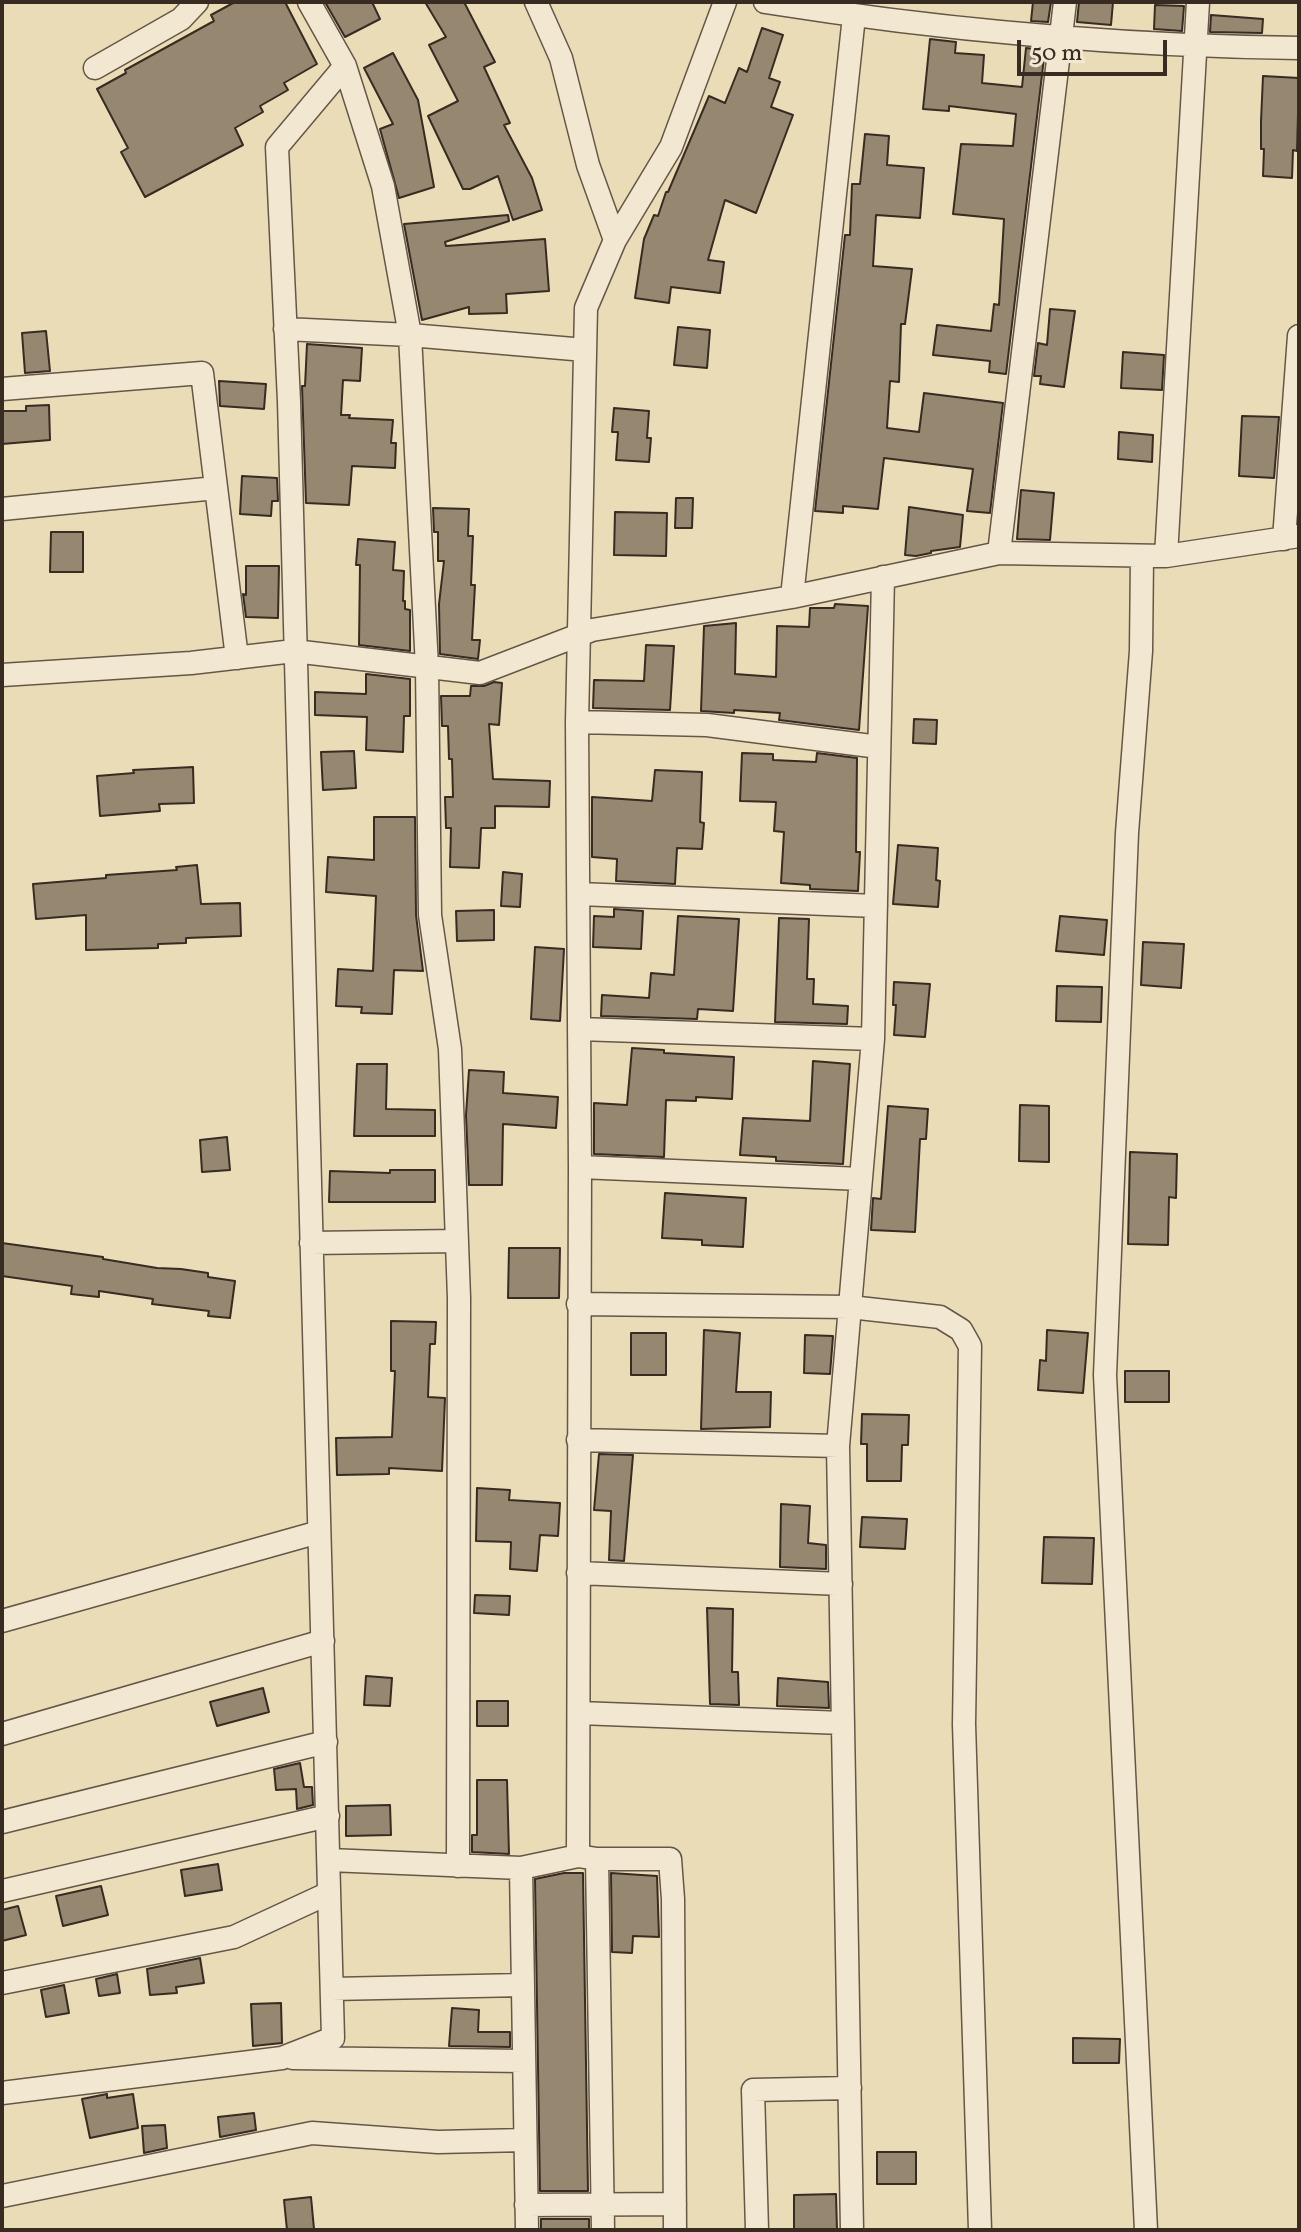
<!DOCTYPE html>
<html>
<head>
<meta charset="utf-8">
<style>
  body { margin:0 }
  #map { position:relative; width:1301px; height:2232px; overflow:hidden; background:#ebdcb8; font-family:Vollkorn,serif }
  canvas { display:block }
  .frame { position:absolute; inset:0; border:4px solid #382b22; pointer-events:none }
  .scale { position:absolute; left:1017px; top:40px; width:150px; height:36px; box-sizing:border-box; border:4px solid #382b22; border-top:0; padding-left:10px; font-size:24px; line-height:28px; white-space:nowrap; color:#382b22; -webkit-text-stroke:6px #f2e8d1; paint-order:stroke }
</style>
</head>
<body>
<div id="map">
<canvas width="1301" height="2232"></canvas>
<div class="frame"></div>
<div class="scale">50 m</div>
</div>
<script>
const ctx = document.querySelector('canvas').getContext('2d');
ctx.lineJoin = 'round';
function fillPath(path, color) { ctx.fillStyle = color; ctx.fill(path, 'evenodd'); }
function strokePath(path, color, width, dash) { ctx.strokeStyle = color; ctx.lineWidth = width; ctx.lineCap = dash ? 'butt' : 'round'; ctx.setLineDash(dash || []); ctx.stroke(path); }
const building = new Path2D(`
  M235 2H285L317 64 284 83 288 90 260 106 263 112 235 128 243 145 145 197 121 152 128 148 97 89 126 73 125 70 214 21 211 15Z
  M325 2H372L380 19 345 37Z
  M425 2H464L495 62 484 67 510 123 504 125 532 178 542 210 513 220 498 176 470 189H463L428 116 458 101 429 45 446 37Z
  M1033 2H1051L1048 22 1031 21Z
  M1079 2H1113L1111 25 1077 22Z
  M1155 5 1184 6 1182 31 1154 29Z
  M1211 15 1263 19 1262 33 1210 32Z
  M762 28 783 35 769 78 780 82 771 107 793 115 756 213 725 200 708 260 724 262 720 293 671 287 669 303 635 298 644 239 654 215 658 216 666 192H668L709 96 725 103 739 68 747 72Z
  M930 39 956 42 955 53 984 55 982 83 1022 87 1026 48 1045 50 1006 374 989 372 990 361 933 355 937 325 991 331 994 304 999 305 1004 219 953 214 961 144 1013 146 1016 114 949 106V111L923 109Z
  M393 53 418 100 434 187 399 198 380 129 393 124 364 68Z
  M1263 76 1299 78 1297 151 1293 150 1292 178 1263 176 1264 149H1261V121Z
  M865 134 889 136 887 165 924 168 920 218 876 215 873 266 912 269 905 324H901L899 382 890 381 887 428 919 432 924 393 1003 403 990 513 967 511 973 469 884 458 878 509 843 506V513L815 511 845 235H850L852 184H860Z
  M508 215 509 221 445 242 446 246 545 239 549 291 506 294 507 313 469 314V307L422 320 404 224Z
  M1050 309 1075 311 1064 387 1040 384 1041 376H1034L1038 343 1047 345Z
  M678 327 710 330 707 368 674 365Z
  M46 331 50 371 25 373 22 333Z
  M307 344 362 348 360 381 343 380 341 415H350L349 418 393 420 391 443H396L395 468 352 466 349 505 306 503 302 386H305Z
  M1123 352 1164 355 1162 390 1121 388Z
  M219 381 266 384 264 409 220 406Z
  M49 405 50 440 2 444V411H26V406Z
  M614 408 649 411 647 438H651L649 462 616 460 618 432H612Z
  M1242 416 1279 417 1274 478 1239 476Z
  M1119 432 1153 435 1152 462 1118 459Z
  M242 476 277 478 278 501H272L271 516 240 514Z
  M1021 490 1054 493 1050 540 1017 539Z
  M676 498H693L692 528H675Z
  M909 507 963 515 960 547 931 551V553L916 556 905 555Z
  M433 508 469 509 468 536H473L471 585H475L472 640H480L478 659 440 654 439 604 444 561H438V532H434Z
  M615 512 667 513 666 556 614 555Z
  M51 532H83V572H50Z
  M358 539 395 542 393 570 404 571 403 601H405V609L410 610V651L359 645 360 565H356Z
  M246 566H279L278 618 246 617 243 594 246 595Z
  M835 604 868 606 859 730 779 720 780 713 734 710V713L701 711 704 626 736 623 735 674 776 677 777 626 809 627 810 608H834Z
  M646 645 674 646 670 710 593 708 594 680 644 681Z
  M366 674 410 679V716H404L403 752 366 750 367 717 315 715V692L366 694Z
  M494 682 502 683 499 725 489 724 493 779 550 781 549 807 495 806V828H481L479 868 450 867 451 828H446L445 797H453L452 759H449L448 726H442L441 696H470L471 686H484Z
  M914 719 937 720 936 744 913 743Z
  M354 751 356 788 323 790 321 752Z
  M742 753 773 754V760L816 762 817 753 857 758 856 852H860L858 891 810 889V885L781 883 784 832 774 831 776 802 740 801Z
  M193 767 194 803 159 804 160 811 100 816 97 776 134 773 133 770Z
  M655 770 702 772 700 822 704 823 702 849 677 848 675 884 616 881 617 859 592 857V797L652 801Z
  M374 817H415L416 915 423 971 394 970 392 1014 361 1013 362 1007 336 1006 338 969 373 971 376 896 326 892 328 857 374 860Z
  M898 845 938 848 936 880 940 881 938 907 893 904Z
  M197 865 201 904 240 903 241 936 186 938V943L158 944V948L86 950V915L36 919 33 884 106 878V875L177 870 176 867Z
  M503 872 522 874 520 907 501 906Z
  M614 909 643 911 641 949 593 947 594 916 614 917Z
  M494 910V940L457 941 456 911Z
  M678 916 739 919 733 1011 698 1009 697 1019 601 1016 602 995 649 998 651 973 674 975Z
  M1060 916 1107 920 1104 955 1056 951Z
  M779 918 809 919 807 979H814L813 1004 848 1006 847 1024 775 1022Z
  M1143 942 1184 944 1181 988 1141 985Z
  M535 947 564 949 560 1021 531 1019Z
  M894 982 930 984 925 1037 894 1035 896 1005H893Z
  M1057 986 1102 987 1101 1022 1056 1021Z
  M632 1048 664 1050V1053L734 1057 732 1099 696 1097V1101L666 1100 664 1157 594 1154V1103L627 1105Z
  M813 1061 850 1064 843 1164 776 1161V1157L740 1155 743 1118 810 1121Z
  M357 1064H387L386 1109 435 1110V1136H354Z
  M469 1070 504 1072 503 1093 558 1097 556 1128 503 1124 502 1185H469L466 1115Z
  M1020 1105 1049 1106V1162L1019 1161Z
  M888 1106 928 1109 926 1139H920L915 1232 871 1230 873 1198 881 1199Z
  M227 1137 230 1170 202 1172 200 1140Z
  M1130 1152 1177 1154 1176 1198 1169 1197 1168 1245 1128 1244Z
  M390 1170H435V1202H329L330 1171 390 1173Z
  M665 1193 746 1198 743 1247 702 1245V1240L662 1238Z
  M2 1243 103 1257V1259L157 1268 181 1269 208 1273V1277L235 1281 230 1318 208 1316 209 1311 152 1304 153 1299 99 1291V1297L71 1294 72 1286 2 1276Z
  M509 1248H560L559 1298H508Z
  M391 1321 436 1322 435 1344H430L428 1397 445 1398 442 1471 389 1468V1474L337 1475 336 1438 392 1437 395 1371H391Z
  M704 1330 740 1333 736 1392H771L770 1427 701 1429Z
  M1047 1330 1088 1333 1083 1393 1038 1390 1040 1360 1046 1361Z
  M631 1333H666V1375H631Z
  M805 1335 833 1336 830 1374 804 1373Z
  M1125 1371H1169V1402H1125Z
  M862 1414 909 1415 908 1445H902L901 1481H867V1444H861Z
  M599 1454 633 1455 624 1561 609 1560 611 1511 594 1510Z
  M477 1488 510 1490 509 1500 560 1503 558 1536 540 1535 537 1571 510 1569 511 1542 476 1541Z
  M781 1504 810 1506 808 1543 826 1545V1569L780 1567Z
  M862 1517 907 1519 905 1549 860 1547Z
  M1044 1537 1094 1538 1092 1584 1042 1583Z
  M475 1595 510 1596 509 1615 474 1613Z
  M707 1608 733 1609 732 1672H738L739 1705 710 1704Z
  M366 1676 392 1678 390 1706 364 1705Z
  M778 1678 828 1682 829 1708 777 1706Z
  M263 1688 269 1712 217 1726 210 1702Z
  M477 1701H508V1726H477Z
  M300 1763 304 1787H312L313 1805 297 1809 296 1789 276 1790 274 1769Z
  M477 1780H507L509 1854 472 1852V1835H477Z
  M390 1805 391 1835 346 1836V1806Z
  M218 1864 222 1890 185 1896 181 1870Z
  M564 1873H583L588 2191H540L535 1879Z
  M611 1873 657 1876 659 1937 633 1936 632 1953 612 1952Z
  M101 1886 108 1915 63 1926 56 1896Z
  M18 1906 26 1935 2 1941V1910Z
  M200 1958 204 1983 176 1987 177 1993 150 1995 147 1969Z
  M117 1974 120 1993 99 1996 96 1979Z
  M64 1985 69 2013 46 2017 41 1990Z
  M281 2003 282 2043 253 2046 251 2004Z
  M452 2008 479 2010 478 2032H510V2047L449 2046Z
  M1073 2038 1120 2039 1119 2063H1073Z
  M107 2094V2098L133 2094 138 2128 90 2138 82 2099Z
  M254 2113 256 2130 220 2137 218 2117Z
  M165 2125 167 2148 144 2153 142 2126Z
  M877 2152H916V2184H877Z
  M836 2194 837 2230H794V2195Z
  M311 2197 314 2229 287 2230 284 2200Z
  M541 2219H589V2230H541Z`);
const minor = new Path2D(`
  M309 2 345 66 383 186 410 335 427 667 430 915 450 1049 459 1298 458 1866
  M536 2 561 58 588 165 615 240
  M765 2C941 30 1120 46 1299 48
  M95 68 181 19 197 2
  M285 329 410 335 585 350
  M2 389 202 373 237 658
  M2 509 216 488
  M1284 539 1299 336
  M999 553 1065 2
  M1142 556 1141 651 1127 833 1105 1375 1146 2230
  M1166 556 1198 2
  M792 597 854 16
  M2 675 191 663 294 651 480 673 592 630 792 597 999 553 1166 556 1299 536
  M577 722 707 725 879 747
  M579 894 876 906
  M579 1029 873 1039
  M580 1167 861 1179
  M311 1243 457 1241
  M578 1304 850 1307 940 1317 961 1330 970 1346 964 1724 980 2230
  M578 1440 838 1446
  M578 1573 841 1584
  M2 1621 319 1532
  M579 1713 843 1723
  M2 1734 323 1641
  M2 1822 326 1742
  M578 1856 580 1167 577 722 586 308 615 240 671 147 725 2
  M597 1859 603 2230
  M329 1860 521 1868 578 1856 597 1859H670L673 1899 675 2230
  M521 1868 527 2230
  M2 1891 328 1816
  M2 1983 234 1937 329 1893
  M332 1989 523 1985
  M293 2058 524 2061
  M2 2093 282 2058 333 2038 289 401 277 147 345 66
  M2 2196 312 2133 438 2142 525 2140
  M526 2205 675 2204
  M757 2230 753 2090 850 2088
  M852 2230 838 1446 873 1039 883 577`);
fillPath(building, '#958770');
strokePath(building, '#382b22', 2);
strokePath(minor, '#655748', 25);
strokePath(minor, '#f2e8d1', 22);
</script>
</body>
</html>
